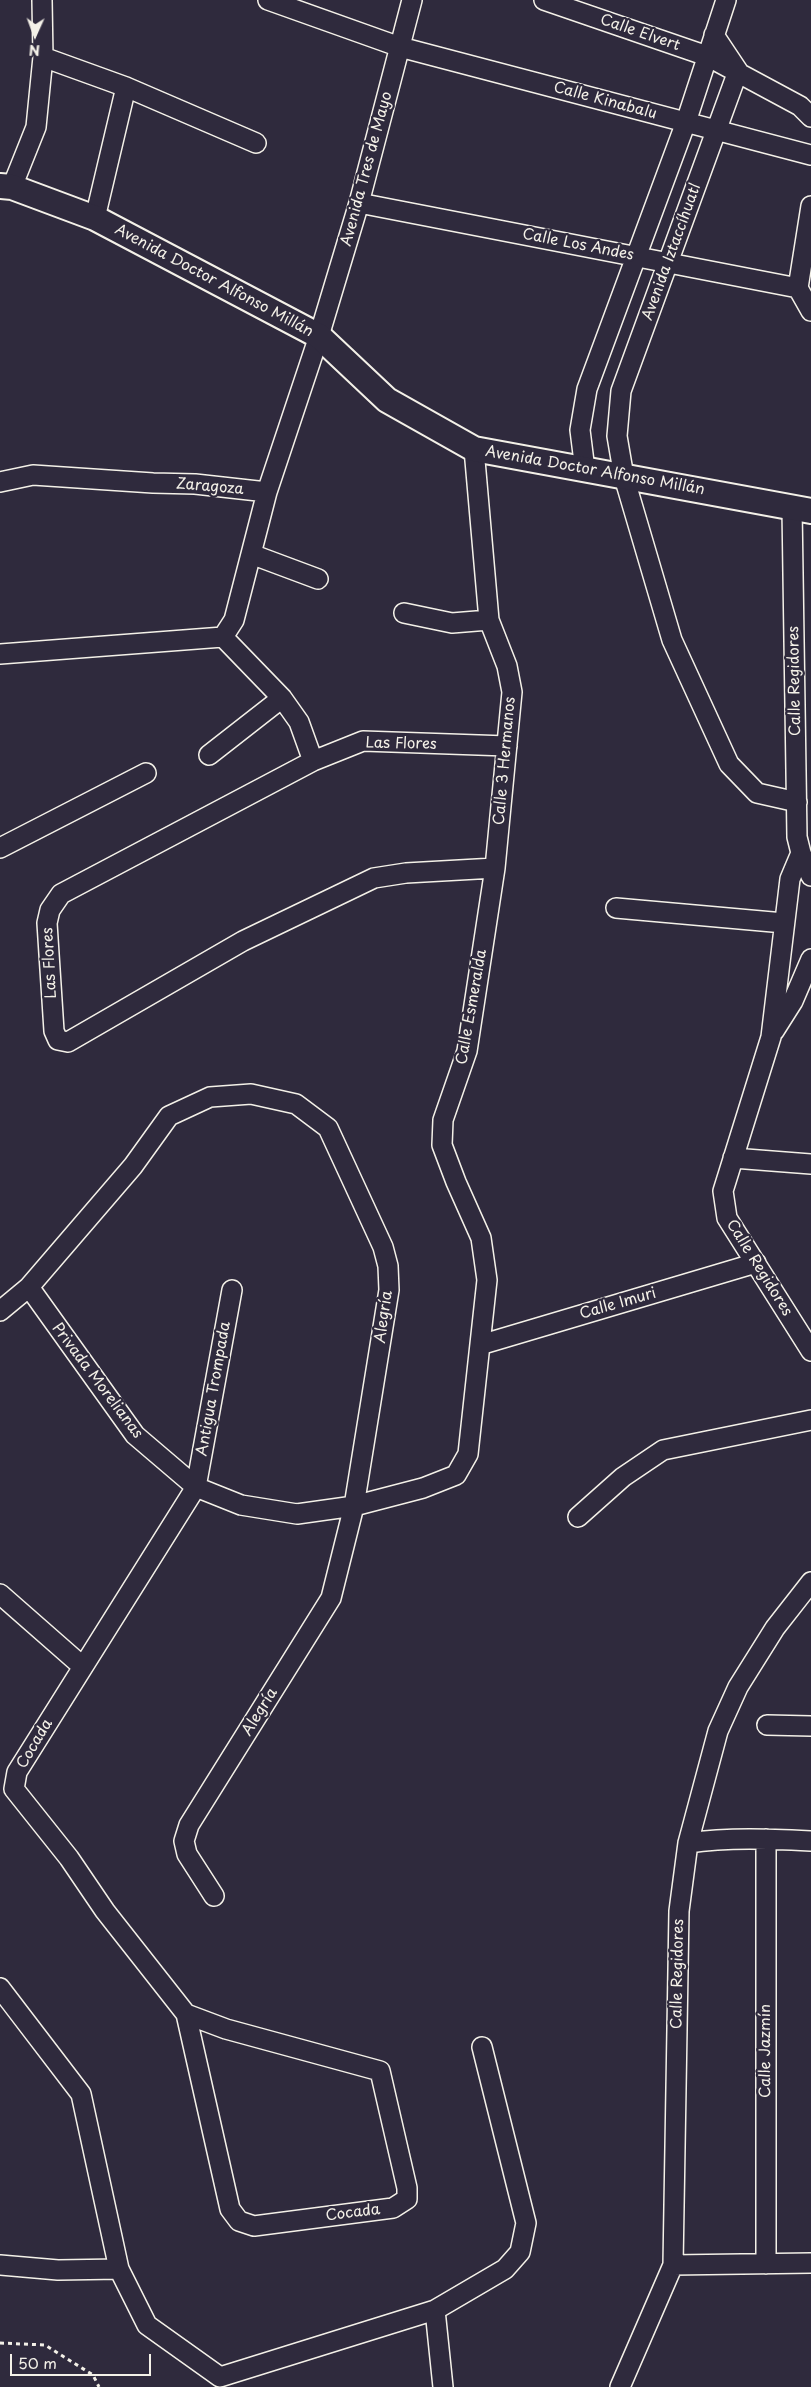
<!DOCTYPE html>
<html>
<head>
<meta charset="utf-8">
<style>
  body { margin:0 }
  #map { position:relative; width:811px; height:2387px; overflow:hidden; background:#2f2a3d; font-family:"Playpen Sans",sans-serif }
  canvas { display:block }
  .north { position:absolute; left:10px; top:10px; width:50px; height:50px; -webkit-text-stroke:4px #2f2a3d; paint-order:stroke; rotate:182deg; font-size:14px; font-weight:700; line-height:20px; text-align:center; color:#f4f1e8 }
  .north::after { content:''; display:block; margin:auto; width:18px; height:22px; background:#f4f1e8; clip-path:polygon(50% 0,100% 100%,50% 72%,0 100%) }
  .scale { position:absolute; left:10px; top:2354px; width:141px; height:22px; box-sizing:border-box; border:2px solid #f4f1e8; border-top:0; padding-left:6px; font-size:15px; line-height:18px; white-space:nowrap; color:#f4f1e8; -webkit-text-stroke:4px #2f2a3d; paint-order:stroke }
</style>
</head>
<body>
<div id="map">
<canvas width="811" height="2387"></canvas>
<div class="north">N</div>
<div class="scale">50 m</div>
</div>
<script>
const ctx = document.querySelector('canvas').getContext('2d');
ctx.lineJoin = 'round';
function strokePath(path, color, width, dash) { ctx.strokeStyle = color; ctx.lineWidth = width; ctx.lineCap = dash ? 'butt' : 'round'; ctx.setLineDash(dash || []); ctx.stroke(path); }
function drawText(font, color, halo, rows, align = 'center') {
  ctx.font = font + ' "Playpen Sans",sans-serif'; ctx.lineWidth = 4.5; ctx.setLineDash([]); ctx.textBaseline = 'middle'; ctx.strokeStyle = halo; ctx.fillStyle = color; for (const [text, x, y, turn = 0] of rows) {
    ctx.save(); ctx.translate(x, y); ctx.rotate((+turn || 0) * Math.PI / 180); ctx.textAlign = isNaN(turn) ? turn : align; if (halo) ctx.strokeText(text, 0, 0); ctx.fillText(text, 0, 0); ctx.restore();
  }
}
const path = new Path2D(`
  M0 2343 45 2345 93 2375 99 2387`);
const minor = new Path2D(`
  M268 0 400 47 811 155
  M544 0 707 56 800 106 811 117
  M714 35 738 71 621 391 617 436 624 477 672 640 729 764 757 793 797 802
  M43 57 126 87 256 143
  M12 187 36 127 43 57 42 0
  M359 203 798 288
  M811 206 798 288 811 311
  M95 218 126 87
  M585 470 580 430 587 389 686 122 726 0
  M0 482 33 475 153 483 195 484 267 492
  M792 508 797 837 801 853 811 876
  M251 554 318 579
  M404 613 452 623 489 620
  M223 637 234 620 267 492 319 336 359 203 412 0
  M223 637 282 698 299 722 313 761
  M0 654 223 637
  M209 755 282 698
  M0 848 146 773
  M801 853 790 879 771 1037 723 1191 727 1218 811 1351
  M495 868 406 873 374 878 243 941 68 1042 58 1040 54 1031 47 923 50 910 61 894 313 761 363 741 507 746
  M616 908 784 923
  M774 1031 793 1001 811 959
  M733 1158 811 1164
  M29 1287 135 1435 196 1487 241 1505 297 1514 354 1506 423 1488 456 1475 468 1454 487 1280 481 1238 456 1182 442 1145 443 1120 467 1051 495 868 512 692 507 666 489 620 474 449
  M0 1311 29 1287 133 1166 169 1116 210 1097 251 1094 296 1104 328 1128 383 1247 388 1266 389 1290 354 1506 331 1598 189 1825 184 1841 187 1854 214 1896
  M480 1345 756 1263
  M578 1517 623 1477 663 1450 811 1420
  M0 1594 82 1666
  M767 1725 811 1726
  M766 1839V2264
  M688 1843C729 1837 770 1839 811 1841
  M0 1988 81 2094 119 2269 147 2325 220 2377 435 2310 505 2269 520 2252 526 2223 482 2047
  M186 2014 226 2029 380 2071 407 2188V2199L393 2208 254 2226 239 2221 230 2209 186 2014 105 1911 69 1858 14 1789 17 1772 196 1487 232 1290
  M0 2265 58 2270 119 2269
  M673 2265 811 2263
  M435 2310 443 2387
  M620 2387 673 2265 679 1911 688 1843 718 1731 738 1687 775 1628 811 1582`);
const major = new Path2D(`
  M0 186 12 187 95 218 319 336 387 400 474 449 811 511`);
const streetNames = [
  ["Calle Elvert",640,33,19],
  ["Calle Kinabalu",605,101,15],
  ["Avenida Tres de Mayo",367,169,-75],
  ["Calle Los Andes",578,245,11],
  ["Avenida Iztaccíhuatl",672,252,-70],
  ["Avenida Doctor Alfonso Millán",214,281,28],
  ["Avenida Doctor Alfonso Millán",595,471,10],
  ["Zaragoza",210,487,5],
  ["Calle Regidores",795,681,-91],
  ["Las Flores",401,744,1],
  ["Calle 3 Hermanos",505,761,-85],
  ["Las Flores",50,963,-93],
  ["Calle Esmeralda",472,1007,-80],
  ["Calle Regidores",759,1268,58],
  ["Calle Imuri",618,1304,-16],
  ["Alegría",384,1317,-82],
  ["Privada Morelianas",97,1381,53],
  ["Antigua Trompada",214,1389,-80],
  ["Alegría",260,1712,-58],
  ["Cocada",35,1744,-59],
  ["Calle Regidores",678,1974,-89],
  ["Calle Jazmín",766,2051,-90],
  ["Cocada",353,2213,-7]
];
strokePath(minor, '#f4f1e8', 22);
strokePath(major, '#f4f1e8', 28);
strokePath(path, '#f4f1e8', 3, [4, 4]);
strokePath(minor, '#2f2a3d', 19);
strokePath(major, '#2f2a3d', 24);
drawText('15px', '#f4f1e8', '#2f2a3d', streetNames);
</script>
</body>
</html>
